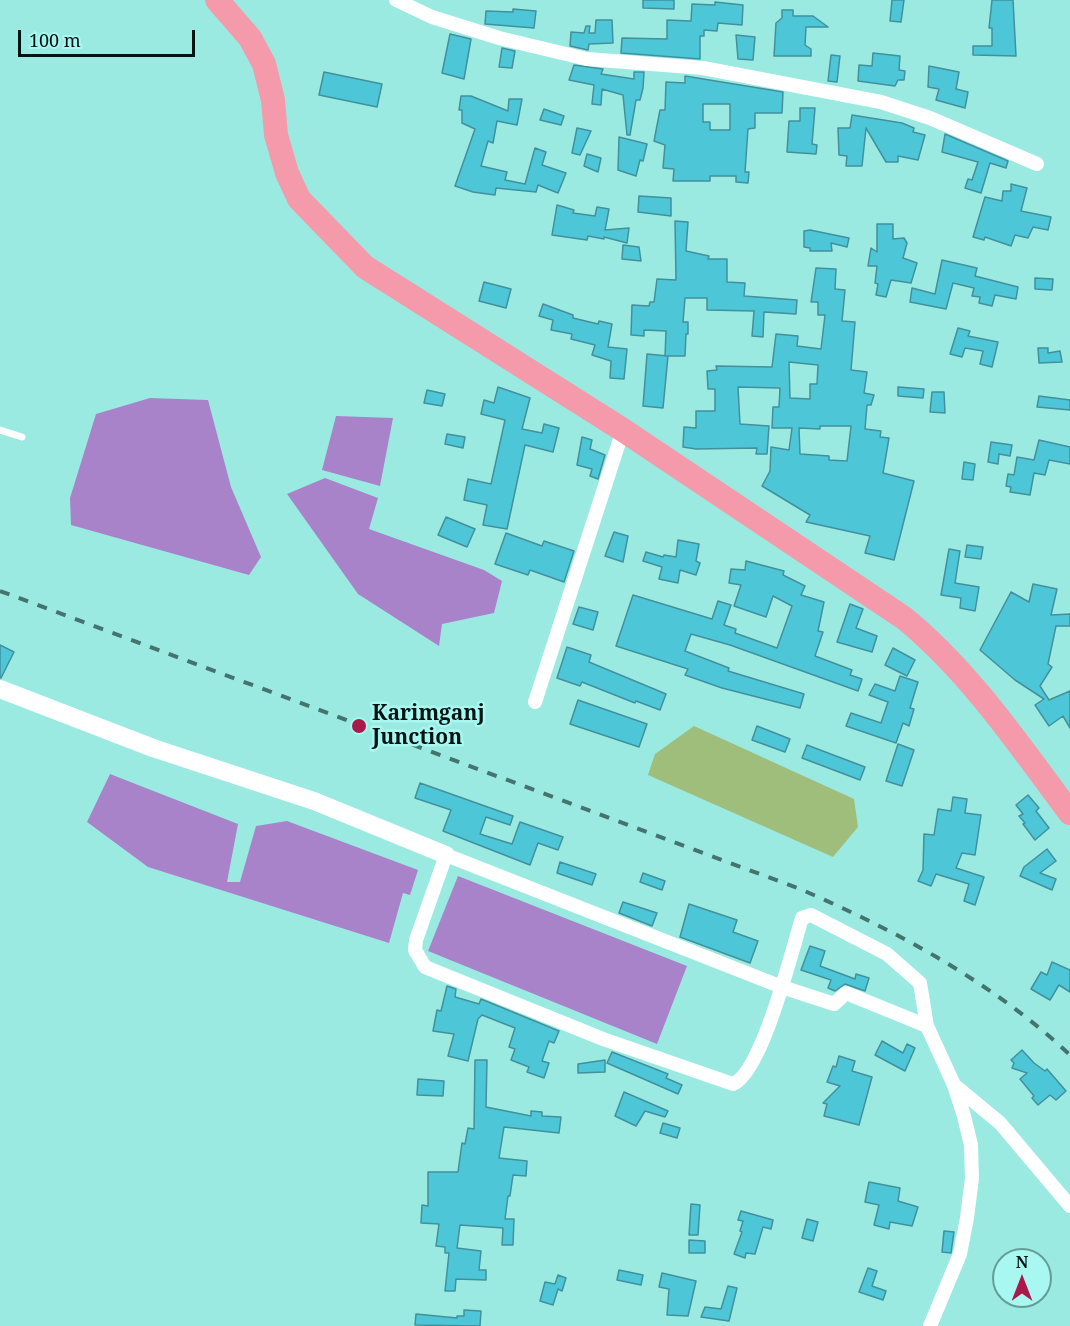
<!DOCTYPE html>
<html>
<head>
<meta charset="utf-8">
<style>
  body { margin:0 }
  #map { position:relative; width:1070px; height:1326px; overflow:hidden; background:#9beae2; font-family:"Noto Serif",serif }
  canvas { display:block }
  .north { position:absolute; left:992px; top:1248px; width:60px; height:60px; box-sizing:border-box; background:#a8f7f0; border:2px solid #659c97; border-radius:50%; rotate:0deg; font-size:16px; font-weight:700; line-height:24px; text-align:center; color:#001412 }
  .north::after { content:''; display:block; margin:auto; width:21px; height:27px; background:#ab184a; clip-path:polygon(50% 0,100% 100%,50% 72%,0 100%) }
  .scale { position:absolute; left:18px; top:30px; width:177px; height:27px; box-sizing:border-box; border:3px solid #001412; border-top:0; padding-left:8px; font-size:18px; line-height:21px; white-space:nowrap; color:#001412; -webkit-text-stroke:4px #a8f7f0; paint-order:stroke }
</style>
</head>
<body>
<div id="map">
<canvas width="1070" height="1326"></canvas>
<div class="north">N</div>
<div class="scale">100 m</div>
</div>
<script>
const ctx = document.querySelector('canvas').getContext('2d');
ctx.lineJoin = 'round';
function fillPath(path, color) { ctx.fillStyle = color; ctx.fill(path, 'evenodd'); }
function strokePath(path, color, width, dash) { ctx.strokeStyle = color; ctx.lineWidth = width; ctx.lineCap = dash ? 'butt' : 'round'; ctx.setLineDash(dash || []); ctx.stroke(path); }
function drawText(font, color, halo, rows, align = 'center') {
  ctx.font = font + ' "Noto Serif",serif'; ctx.lineWidth = 5; ctx.setLineDash([]); ctx.textBaseline = 'middle'; ctx.strokeStyle = halo; ctx.fillStyle = color; for (const [text, x, y, turn = 0] of rows) {
    ctx.save(); ctx.translate(x, y); ctx.rotate((+turn || 0) * Math.PI / 180); ctx.textAlign = isNaN(turn) ? turn : align; if (halo) ctx.strokeText(text, 0, 0); ctx.fillText(text, 0, 0); ctx.restore();
  }
}
const green = new Path2D(`
  M694 726 854 799 858 827 833 857 648 775 655 754Z`);
const water = new Path2D(`
  M150 398 208 400 231 487 261 557 249 575 71 525 70 498 96 414Z
  M336 416 393 418 380 486 322 470Z
  M325 478 378 498 369 529 484 570 502 581 494 613 442 624 439 646 358 594 287 494Z
  M110 774 238 824 227 882H240L256 826 287 821 418 870 410 895 403 893 389 943 148 867 87 822Z
  M458 876 687 966 657 1044 428 951Z`);
const building = new Path2D(`
  M643 0H674V9L643 8Z
  M892 0H904L901 22 890 21Z
  M992 0H1013L1016 56 973 55V46H992V28H989Z
  M715 2 743 5 742 25 718 23 717 31 704 30V36H700V59L621 53 622 38 667 39V20L691 21 692 4 715 5Z
  M513 9 536 11 534 28 485 24 486 11 513 12Z
  M782 10H793V16H813L828 27H806L805 45 811 49V56H774L776 23 782 18Z
  M596 20H612L613 43 589 44 588 50 570 46 571 32 584 33 586 26H590L589 33H595Z
  M450 34 471 39 464 79 442 73Z
  M736 35 755 37 753 60 738 59Z
  M502 48 515 51 512 68 499 67Z
  M873 53 900 56 899 70 905 71 904 80H898L895 86 858 81 859 65 872 66Z
  M831 55 840 56 837 82 828 81Z
  M574 65 603 69 601 74 634 79V72H644L643 88 640 100H636L630 135H627L623 95 602 89 601 105 592 104 594 85 569 80Z
  M929 66 959 72 956 89 968 92 965 108 936 100 939 89 928 87Z
  M324 72 382 84 377 107 319 95Z
  M685 76 783 92 782 113H755V128L748 129 745 172H749L748 183 736 182V176H710V181H673L674 169 663 168 665 145 654 141 660 110H665L666 82 685 83ZM703 104H730V130H710V122H703Z
  M461 96H471L508 111 509 99H522L517 125 497 121 493 143 488 141 481 166 507 172 505 180 525 184 535 148 546 152 542 165 566 173 558 193 538 185 536 192 496 188 495 195 473 192 455 186 475 129 462 123V110H459Z
  M800 108H815L812 144 817 145 816 154 787 152 789 121H800Z
  M544 109 564 116 561 125 540 120Z
  M852 115 902 123 914 128 913 132 925 135 918 160 898 156V162H886L866 128 862 166H846L847 156 839 155 838 128H850Z
  M577 128 591 131 580 155 572 153Z
  M945 134 1008 161 1006 168 990 163 981 193 965 188 968 179 972 180 978 162 942 152Z
  M619 137 647 144 643 161 640 160 636 176 618 170Z
  M587 154 601 158 598 172 584 166Z
  M1011 184 1027 188 1021 211 1051 217 1048 230 1033 227 1028 238 1015 235 1011 246 985 237 984 240 973 237 985 197 1002 201 1003 191H1011Z
  M639 196 671 198V216L638 212Z
  M557 205 574 210 573 213 595 216 597 207 609 209 605 230 629 228 627 243 604 237V239L588 236 587 240 552 235Z
  M675 221 688 222 686 251 709 256 708 259H727V282L745 283 744 296 797 300 796 314 764 312 763 337 752 336 754 311 707 310V298H685L683 322H688V334H686L685 356H665L666 331 644 330V336L631 335 632 305 649 306 650 302H654L657 279 676 280Z
  M877 224H893V239L904 238 907 243 903 258 917 263 911 283 891 280 886 297 876 295 878 284 875 283 877 266H868L871 248 877 252Z
  M810 230 849 238 847 247 831 243 832 251H810V248L804 247V231Z
  M623 245 639 247 641 261 622 259Z
  M942 260 977 268 975 276 1018 287 1016 299 995 295 992 306 979 303 980 297 972 296 974 288 953 283 946 309 910 302 912 288 935 294Z
  M816 268 836 269 835 289 845 290 842 321 855 322 851 370 867 372 864 393 874 395 871 405H867L865 429 881 431 880 437 889 438 883 473 914 481 894 560 865 553 870 536 806 522 810 515 762 486 770 471 771 447 789 450 792 428H772L773 407H779L780 388 738 387 740 424 769 426 767 454H756L757 448 696 449 683 447 684 427 696 428V411H715V389H708L707 371 717 370 716 366 772 367 776 334 798 336 797 346 821 349 825 315H818V302H811ZM789 362 818 365 817 384H810V399L790 398ZM820 426H851L847 461 829 460V456L800 454 799 428 820 429Z
  M1035 278 1053 279 1052 290 1035 289Z
  M484 282 511 289 506 308 479 301Z
  M543 304 573 315V318L598 324 599 321 612 324 608 347 627 349 624 379 610 378 611 361 592 355 595 345 571 339 572 334 551 330 553 320 539 316Z
  M958 328 970 331 968 336 998 342 992 367 980 364 983 351 965 348 962 357 950 354Z
  M1038 348H1048V353L1060 351 1062 362 1039 363Z
  M647 354 668 356 663 408 643 406Z
  M498 387 530 398 522 429 542 433 544 424 559 428 553 452 525 445 507 529 483 525 487 505 464 500 468 479 491 484 505 420 481 414 484 400 494 403Z
  M898 387 924 389 923 398 898 396Z
  M427 390 445 394 442 406 424 403Z
  M932 392H944L945 413 930 412Z
  M1039 396 1070 400V410L1037 407Z
  M447 434 465 437 463 448 445 444Z
  M582 437 592 440 590 449 605 455 598 479 590 476 592 469 577 465Z
  M1039 440 1070 447V464L1049 460 1045 475 1034 473 1030 495 1010 492 1011 487 1006 486 1008 474 1014 475 1017 457 1034 460Z
  M991 442 1012 445 1010 456 999 454 998 464 988 462Z
  M964 462 975 464 973 480 962 479Z
  M446 517 475 529 467 547 438 535Z
  M614 532 628 536 623 562 605 556Z
  M506 533 542 546 544 541 574 551 564 582 530 570 528 575 495 564Z
  M678 540 699 544 696 561 700 563 696 575 680 570 678 583 659 579 662 567 643 561 646 552 663 557 664 555 676 557Z
  M967 545 983 547 981 559 965 557Z
  M949 549 960 551 955 583 979 587 975 611 960 608 961 598 941 595Z
  M746 561 784 571 783 575 805 586 801 595 824 602 818 631 823 632 815 656 852 670 850 675 862 679 858 691 730 645 691 634 685 651 729 668 728 671 804 694 800 708 722 688 685 675 688 669 616 646 633 595 712 619 718 601 731 605 724 625 736 629 735 633 777 648 792 606 773 596 766 617 734 606 741 585 729 583 731 569 745 570Z
  M1033 584 1057 589 1051 615 1070 614V626H1056L1048 664 1052 667 1040 686 1049 700 1070 691V728L1063 716 1049 726 1035 705 1044 699 1015 680 980 650 1011 592 1029 602Z
  M850 604 863 609 856 628 877 636 872 652 837 642Z
  M579 607 598 612 593 630 573 624Z
  M0 645 14 652 1 678H0Z
  M567 647 591 655 589 662 666 694 660 710 636 701 635 703 582 682 580 686 557 678Z
  M893 648 915 660 907 676 885 665Z
  M900 676 918 682 910 708 914 709 909 726 903 723 896 743 846 726 851 713 881 723 888 702 869 695 875 684 895 691Z
  M578 700 647 724 639 747 570 724Z
  M757 726 790 739 785 752 752 740Z
  M898 744 914 750 902 786 886 781Z
  M807 745 865 767 860 780 802 758Z
  M420 783 513 816 510 825 486 817 480 834 512 844 520 822 563 837 558 850 538 843 530 865 443 831 451 810 415 798Z
  M1028 795 1039 808 1036 811 1049 828 1035 840 1023 824 1025 823 1019 816 1023 814 1016 805Z
  M953 797 967 799 965 813 981 815 975 855 962 853 956 868 984 877 975 905 964 901 969 884 936 874 931 886 918 881 923 870 924 834 934 835 938 809 951 811Z
  M1047 849 1056 861 1040 873 1056 879 1052 890 1020 876 1024 867Z
  M560 862 596 874 592 885 557 873Z
  M643 873 665 881 662 890 640 882Z
  M623 902 657 913 652 926 619 913Z
  M689 904 737 920 733 932 758 941 750 963 680 937Z
  M810 946 825 951 820 966 855 979 856 974 869 978 865 991 845 984 835 991 828 988 831 980 801 970Z
  M1052 962 1070 970V992L1059 985 1050 1000 1031 989 1041 972 1047 975Z
  M447 986 456 989 455 997 479 1004 481 999 559 1031 554 1043 549 1041 542 1061 549 1063 544 1078 527 1072 529 1067 511 1060 515 1049 509 1047 515 1028 482 1015 478 1019 468 1061 448 1056 454 1034 433 1031 437 1010 441 1011Z
  M882 1041 903 1053 907 1044 915 1048 905 1071 875 1055Z
  M1022 1050 1034 1063 1045 1071 1047 1069 1066 1091 1056 1100 1050 1095 1038 1105 1032 1098 1034 1096 1020 1079 1027 1073 1012 1068 1014 1063 1011 1060Z
  M612 1052 668 1074 666 1078 682 1085 678 1094 607 1063Z
  M839 1056 855 1061 852 1071 872 1077 859 1125 824 1116 827 1104 823 1103 840 1086 827 1082 833 1066 836 1067Z
  M475 1060H487L486 1107 531 1116V1111L542 1112V1116L561 1117 559 1133 504 1127 499 1158 527 1161 526 1176 513 1175 510 1196H508L505 1219H514L513 1245H502L503 1228 460 1225 457 1248 481 1251 479 1270H486V1280L456 1279 455 1291H445L449 1253H445V1247L436 1246 439 1224 421 1223 422 1205 428 1206V1172H458L462 1143 465 1144 468 1128 474 1129Z
  M605 1060V1072L578 1073V1064Z
  M418 1079 444 1081 443 1096 417 1095Z
  M624 1092 668 1111 665 1117 645 1111 636 1126 615 1116Z
  M663 1123 680 1128 677 1138 660 1133Z
  M869 1182 900 1188 898 1201 918 1207 912 1226 890 1222 889 1229 874 1225 879 1205 865 1202Z
  M691 1204 700 1205 698 1235H689Z
  M741 1211 773 1220 771 1229 763 1227 755 1254 746 1253 745 1258 734 1254 742 1232 740 1231 743 1221 738 1220Z
  M807 1219 818 1222 813 1241 802 1238Z
  M944 1231 954 1232 951 1253 942 1252Z
  M689 1240 705 1241V1253H689Z
  M868 1268 877 1271 872 1286 886 1291 883 1300 859 1292Z
  M619 1270 643 1275 641 1285 617 1280Z
  M662 1273 696 1281 688 1316 667 1315 669 1289 659 1287Z
  M558 1275 566 1278 562 1291 558 1289 553 1305 540 1301 545 1282 555 1284Z
  M728 1286 737 1288 729 1321 701 1317 705 1307 721 1309Z
  M464 1310 481 1311 480 1326 415 1325 416 1314 457 1318V1316H464Z`);
const lane = new Path2D(`
  M0 430 22 437`);
const street = new Path2D(`
  M396 0 432 17 499 38 587 59 703 68 881 102 930 118 1037 164
  M535 702 623 430
  M927 1026 846 993 834 1004 782 987 446 855 416 940 415 950 425 967 603 1039 733 1084C762 1073 792 950 802 918L811 915 887 954 920 983 927 1026 954 1085 964 1116 971 1145 972 1178 967 1218 960 1254 930 1326
  M954 1085 1000 1123 1070 1206`);
const secondary = new Path2D(`
  M0 689 153 748 314 801 446 855`);
const highway = new Path2D(`
  M217 0 250 38 264 64 273 100 276 135 287 173 299 199 365 267 623 430 904 618C970 672 1019 745 1070 813`);
const rail = new Path2D(`
  M0 591 800 889C895 930 994 983 1070 1055`);
const markers = [
  [359,726,8,"#ab184a"]
];
const poiNames = [
  ["Karimganj",372,714],
  ["Junction",372,738]
];
fillPath(green, '#9fbd7b');
fillPath(water, '#a983c9');
fillPath(building, '#4dc7d8');
strokePath(building, '#42909c', 1.5);
strokePath(lane, '#fff', 7);
strokePath(street, '#fff', 14);
strokePath(secondary, '#fff', 18);
strokePath(highway, '#f49aaa', 24);
strokePath(rail, '#45736e', 4, [10, 10]);
for (const [x, y, r, color] of markers) { const dot = new Path2D(); dot.arc(x, y, r, 0, 2 * Math.PI); ctx.fillStyle = color; ctx.fill(dot); strokePath(dot, '#a8f7f0', 2); }
drawText('bold 21px', '#001412', '#a8f7f0', poiNames, 'left');
</script>
</body>
</html>
